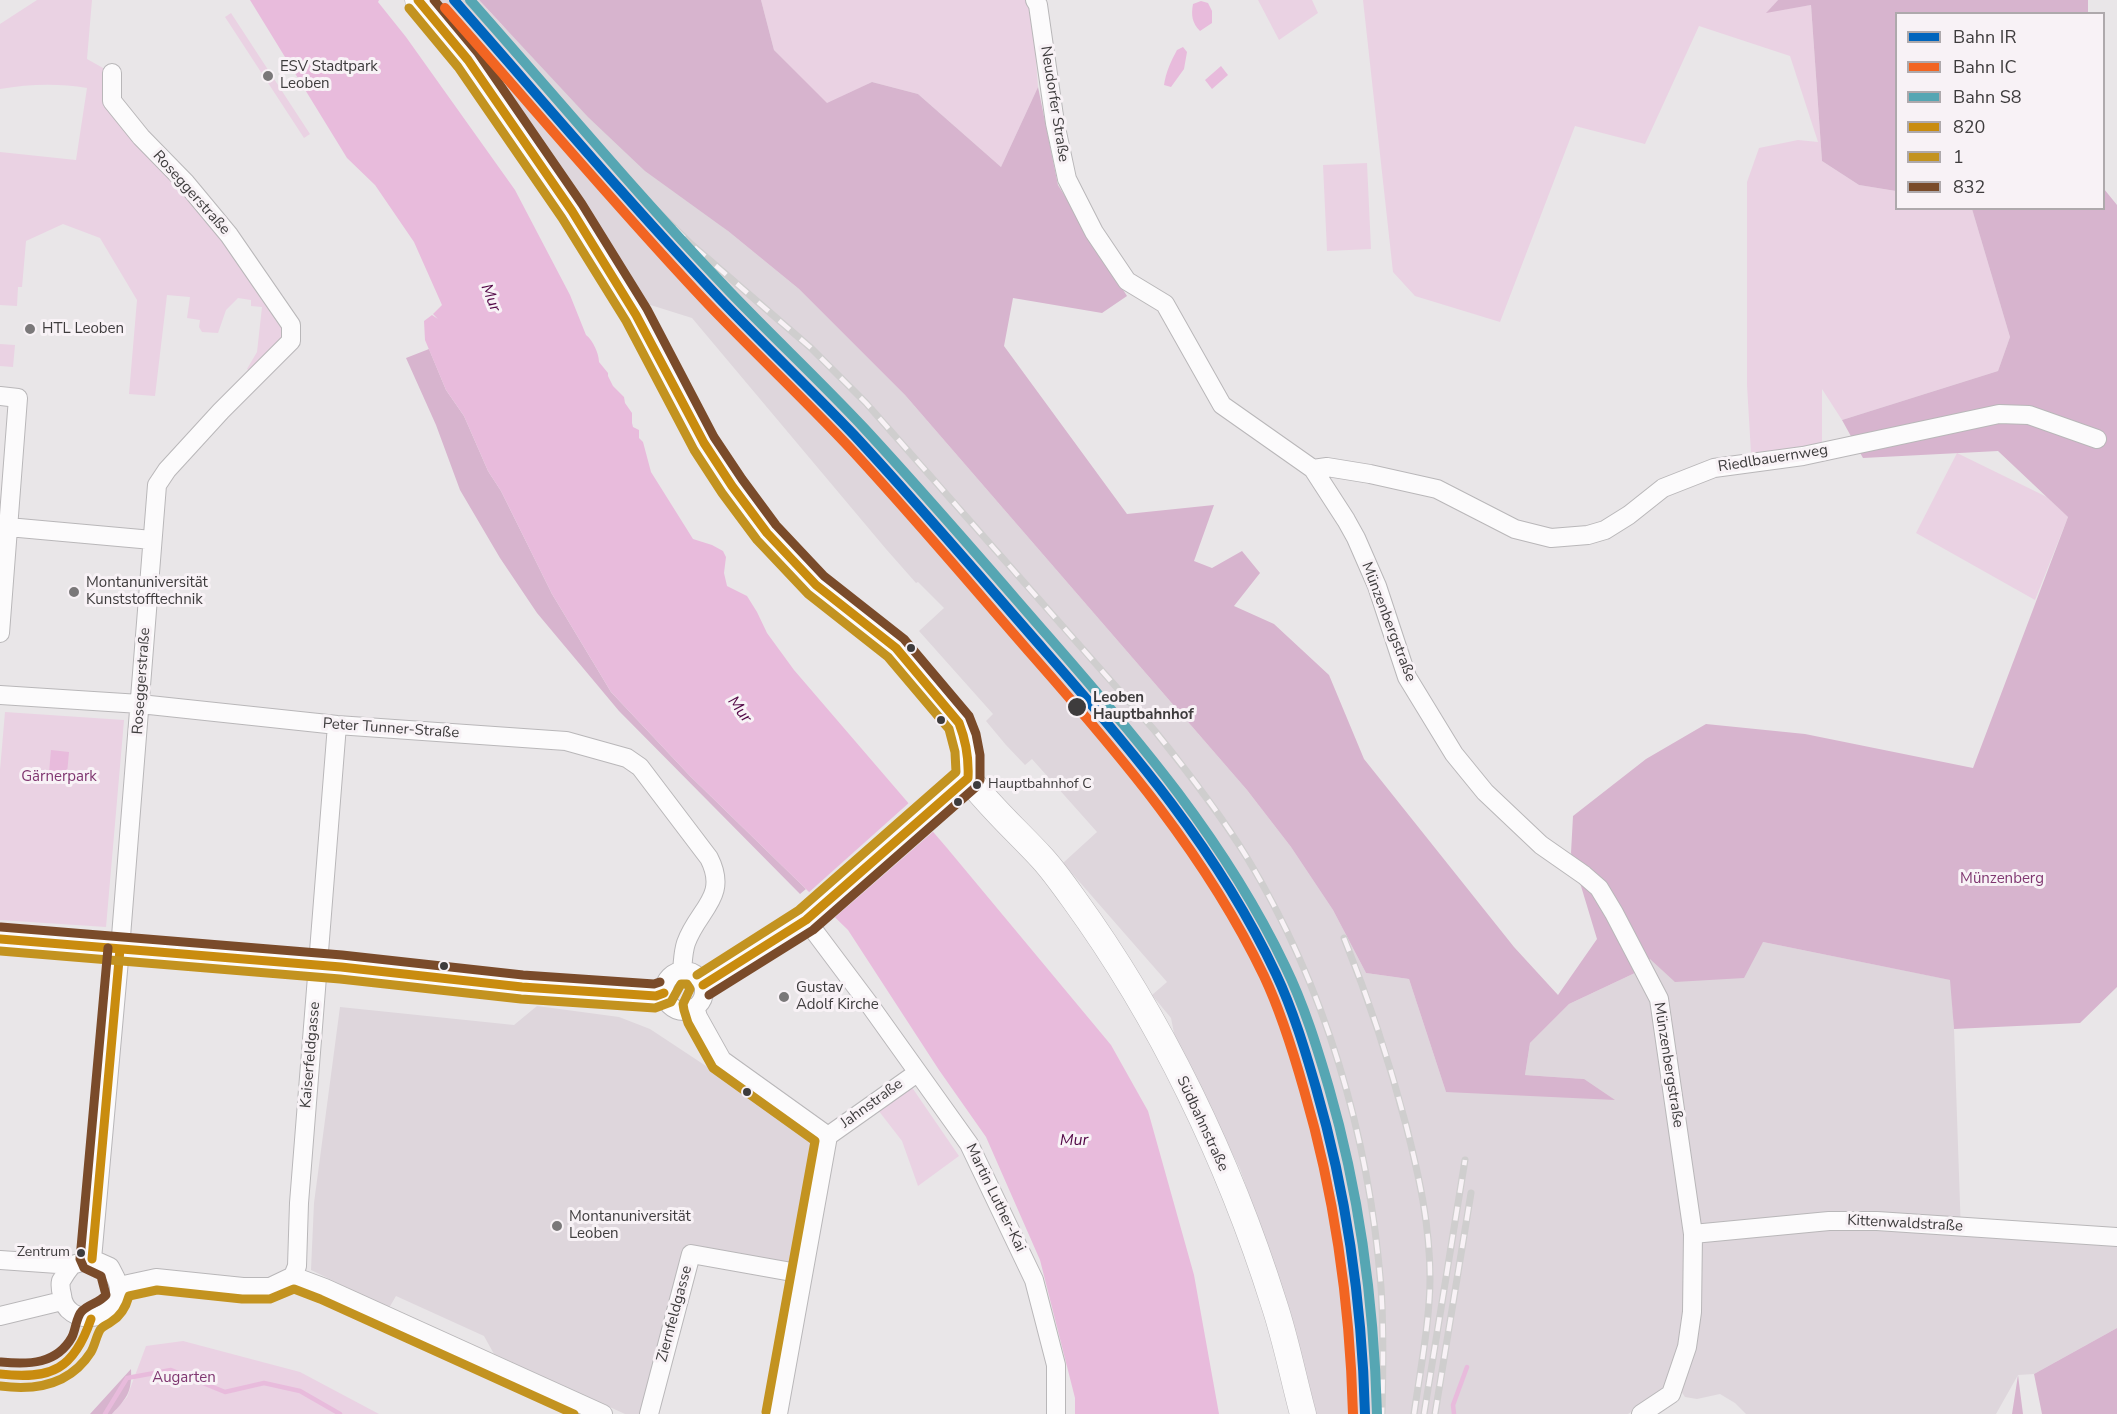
<!DOCTYPE html>
<html>
<head>
<meta charset="utf-8">
<style>
  body { margin:0 }
  #map { position:relative; width:2117px; height:1414px; overflow:hidden; background:#e9e6e8; font-family:"Nunito Sans",sans-serif }
  canvas { display:block }
  .legend { position:absolute; left:1895px; top:12px; width:210px; height:198px; box-sizing:border-box; background:#f8f2f6; border:2px solid #aea9ac; margin:0; padding:8px 10px; list-style:none; font-size:18px; color:#3e3c3d }
  .legend li { display:flex; align-items:center; gap:12px; height:30px }
  .legend b { width:30px; border:2px solid #aea9ac }
</style>
</head>
<body>
<div id="map">
<canvas width="2117" height="1414"></canvas>
<ul class="legend">
<li><b style="height:8px;background:#0065bd"></b>Bahn IR</li>
<li><b style="height:8px;background:#f26522"></b>Bahn IC</li>
<li><b style="height:8px;background:#56a6b3"></b>Bahn S8</li>
<li><b style="height:8px;background:#c98c0f"></b>820</li>
<li><b style="height:8px;background:#c39320"></b>1</li>
<li><b style="height:8px;background:#7a4b2a"></b>832</li>
</ul>
</div>
<script>
const ctx = document.querySelector('canvas').getContext('2d');
ctx.lineJoin = 'round';
function fillPath(path, color) { ctx.fillStyle = color; ctx.fill(path, 'evenodd'); }
function strokePath(path, color, width, dash) { ctx.strokeStyle = color; ctx.lineWidth = width; ctx.lineCap = dash ? 'butt' : 'round'; ctx.setLineDash(dash || []); ctx.stroke(path); }
function drawText(font, color, halo, rows, align = 'center') {
  ctx.font = font + ' "Nunito Sans",sans-serif'; ctx.lineWidth = 6; ctx.setLineDash([]); ctx.textBaseline = 'middle'; ctx.strokeStyle = halo; ctx.fillStyle = color; for (const [text, x, y, turn = 0] of rows) {
    ctx.save(); ctx.translate(x, y); ctx.rotate((+turn || 0) * Math.PI / 180); ctx.textAlign = isNaN(turn) ? turn : align; if (halo) ctx.strokeText(text, 0, 0); ctx.fillText(text, 0, 0); ctx.restore();
  }
}
const built = new Path2D(`
  M432 0H479L501 24 728 231 799 289 905 395 1247 790 1291 847 1333 910 1366 973 1409 979 1446 1092 1584 1079 1525 1075 1530 1043 1569 1004 1637 972 1650 959 1763 942 1951 980 1954 1029 1961 1233 2117 1246V1328L2034 1374 2018 1375 1996 1414H1746L1735 1403 1720 1394 1697 1399 1685 1397 1681 1391 1664 1389 1628 1414H1315L1280 1283 1240 1169 1175 1038 1171 1018 1152 995 1167 982 1063 863 1097 832 1032 759 1025 765 1006 745 986 721 993 714 919 631 944 608 918 582 916 583 886 549 692 318 641 302Z
  M537 1006 619 1017 650 1029 818 1140 794 1266 688 1249 644 1414H625L494 1354 484 1336 396 1296 389 1308 311 1270 314 1203 340 1007 514 1025Z`);
const green = new Path2D(`
  M37 0H92L87 59 112 73V101L291 325 255 377 247 369 257 352 262 307 251 306V300L238 298 226 310 218 333 202 332 199 327 200 320 187 318 190 297 167 295 155 396 129 394 137 300 100 238 63 224 26 241 22 287H18L17 306 0 305V152L76 160 87 88C58 83 29 84 0 89V24Z
  M761 0H1027L1032 10 1038 87 1001 167 918 94 872 82 827 104 774 50Z
  M1258 0H1312L1318 13 1279 40Z
  M1363 0H1778L1767 12 1811 5 1822 161 1859 185 1896 191V208L1972 209 2010 337 1998 371 1842 420 1822 389V447L1751 453 1747 385V182L1759 148 1798 140 1818 142 1790 56 1699 26 1645 144 1575 126 1500 322 1415 296 1393 272Z
  M231 13 310 134 304 138 225 17Z
  M1367 163 1371 249 1327 251 1323 165Z
  M0 344 15 345 13 367 0 366Z
  M1957 453 2047 497 2068 517 2035 600 1916 533Z
  M5 712 124 720 106 927 0 920V770Z
  M911 1086 959 1156 918 1186 902 1141 878 1110Z
  M183 1341 300 1372 379 1414H112L127 1397 146 1346Z`);
const forest = new Path2D(`
  M479 0H761L774 50 827 103 872 82 918 94 1001 167 1038 87 1058 185 1127 296 1102 313 1013 298 1004 346 1127 514 1214 505 1194 561 1212 568 1242 551 1260 573 1234 606 1274 624 1329 675 1364 759 1514 947 1558 995 1597 939 1571 853 1573 816 1646 759 1706 724 1805 734 1973 768 2068 517 1998 451 1863 458 1842 420 1998 371 2010 337 1972 209 2104 208V189L2117 205V987L2080 1023 1954 1029 1950 980 1763 942 1744 978 1675 982 1650 959 1637 972 1569 1004 1530 1043 1525 1075 1584 1079 1615 1100 1446 1092 1409 979 1366 973 1333 910 1291 847 1247 790 905 395 799 289 728 231 645 171 588 117Z
  M1778 0H2088V13L1896 14V191L1859 185 1822 161 1811 5 1766 13Z
  M429 349 446 390 464 416 488 471 501 491 552 594 611 692 690 776 806 889 800 894 619 711 537 613 500 558 460 490 436 425 406 358Z
  M2117 1328V1414H2042L2034 1374Z
  M131 1369C132 1392 127 1398 112 1414H90Z
  M2018 1375 2023 1414H2012Z`);
const water = new Path2D(`
  M250 0H379L378 2 406 37 515 190 570 295 586 335C593 340 599 354 599 362L608 373V376L613 386 624 397 625 403 632 413V423L633 427 639 430V438L643 442 651 472 693 539 712 545 723 551 726 557 724 573 727 586 747 596 757 612 767 633 794 670 947 848 1111 1045 1148 1111 1194 1275 1219 1414H1075V1398L1040 1260 986 1137 939 1070 848 930 690 776 611 692 552 594 501 491 488 471 464 416 446 390 425 340 424 321 432 315 438 319 433 314 442 305 414 242 375 185 347 158Z
  M1201 1 1208 3 1212 11V23L1200 31C1192 23 1191 15 1193 4Z
  M1183 47 1187 52 1184 69 1171 87 1164 85C1166 72 1171 61 1177 50Z
  M1221 66 1228 75 1212 89 1205 80Z
  M51 750 69 752 67 774 49 773Z`);
const pier = new Path2D(`
  M911 801 935 830 833 919 807 894Z`);
const stream = new Path2D(`
  M105 1414 127 1378 171 1370 225 1392 264 1383 300 1391 340 1414
  M1454 1414 1453 1405 1467 1367`);
const minor = new Path2D(`
  M1035 0 1038 5 1055 123 1067 179 1094 232 1127 281 1165 304 1222 405 1313 469 1346 520 1356 538 1377 586 1407 677 1454 754 1485 792 1541 845 1584 875 1599 888 1614 913 1659 999 1693 1234 1692 1312 1687 1347 1671 1394 1641 1414
  M0 396 18 398 0 633
  M1313 469 1327 467 1370 474 1437 489 1515 529 1551 538 1588 535 1605 530 1629 515 1663 488 1714 468 1803 456 1999 414 2029 415 2097 439
  M8 527 152 540
  M0 695 140 704 337 725 566 741 627 758 640 767 709 858C729 897 698 909 686 943 683 952 683 961 682 971
  M806 920 869 1004 969 1144 1034 1280 1056 1365V1414
  M0 939 341 967 522 987 656 996 664 993
  M664 991a20 20 0 1 1 40 0a20 20 0 1 1-40 0Z
  M703 985 806 920 968 778
  M695 1007 698 1017 722 1060 828 1136 778 1414
  M828 1136 917 1073
  M1693 1234 1829 1221H1877L2117 1237
  M92 1259 120 949 157 485 167 470 221 411 291 341V325L229 235 185 182 141 137 112 101V73
  M0 1260 72 1265 92 1259 110 1267C113 1273 119 1282 119 1289 119 1323 65 1328 62 1295 61 1291 60 1285 61 1281 64 1276 68 1270 72 1265
  M293 1276 297 1266 299 1203 337 725
  M119 1286 156 1278 243 1287H270L293 1276 325 1288 603 1414
  M0 1316 62 1301
  M649 1414 691 1254 803 1274`);
const secondary = new Path2D(`
  M418 0 468 60 572 211 636 315 704 443 732 486 767 533 816 585 861 622 883 636 937 695 959 723 964 736 969 754 968 778C990 807 1017 831 1042 858 1053 870 1063 884 1073 898 1161 1019 1229 1161 1274 1304 1286 1340 1293 1377 1303 1414`);
const rail = new Path2D(`
  M467 0 653 207 692 245 811 348 866 403 1155 731C1187 771 1219 812 1246 856 1325 986 1369 1135 1381 1287 1384 1329 1383 1372 1382 1414
  M1344 938C1369 1000 1389 1060 1406 1125 1419 1176 1430 1225 1430 1278 1430 1320 1420 1372 1414 1414
  M1424 1414 1465 1160
  M1435 1414 1471 1193`);
const bus1 = new Path2D(`
  M418 0 468 60 572 211 636 315 704 443 732 486 767 533 816 585 896 648 959 723C966 741 969 759 968 778L806 920 703 985
  M0 939 341 967 522 987 656 996 664 993
  M92 1259 120 949
  M0 1374C52 1380 74 1369 91 1319`);
const bus2 = new Path2D(`
  M409 8 458 67 562 218 626 321 694 450 722 493 757 540 808 594 888 657 949 729 955 752 956 772 799 910 697 975
  M0 951 340 979 521 999 655 1008 671 1002 681 984H687L690 989 683 1004 684 1010 688 1023 713 1068 815 1141 766 1412
  M0 1386C36 1391 70 1385 91 1352 95 1345 96 1337 100 1330 102 1326 107 1325 111 1322 121 1316 126 1307 129 1296L157 1290 242 1299H270L294 1289 320 1299 574 1414`);
const bus3 = new Path2D(`
  M434 0 478 53 582 204 647 309 714 437 742 479 776 525 824 576 904 639 969 716 976 734 980 755V780L977 786 813 930 709 995
  M1 927 342 955 523 975 654 984 660 982
  M1 1362C29 1365 57 1364 72 1337 76 1329 76 1317 82 1311 89 1304 99 1303 106 1295L101 1276 84 1268 80 1259 108 948`);
const rail1 = new Path2D(`
  M454 0C542 100 628 202 720 299 764 345 810 389 854 435 919 505 981 578 1044 650 1132 750 1219 852 1276 974 1293 1010 1305 1050 1316 1088 1347 1195 1362 1303 1365 1414`);
const rail2 = new Path2D(`
  M445 8C533 107 618 209 709 305 755 353 804 399 849 447 912 515 971 585 1032 655 1120 755 1206 855 1264 976 1281 1012 1293 1051 1304 1090 1335 1196 1350 1304 1353 1414`);
const rail3 = new Path2D(`
  M470 0C556 97 640 198 730 292 774 338 820 381 864 428 927 496 987 566 1048 636 1138 739 1226 842 1285 966 1304 1005 1317 1047 1329 1088 1360 1195 1374 1303 1377 1414`);
const markers = [
  [268,76,6,"#7a7879"],
  [30,329,6,"#7a7879"],
  [74,592,6,"#7a7879"],
  [911,648,5,"#3e3c3d"],
  [1077,707,10,"#3e3c3d"],
  [941,720,5,"#3e3c3d"],
  [977,785,5,"#3e3c3d"],
  [958,802,5,"#3e3c3d"],
  [444,966,5,"#3e3c3d"],
  [784,997,6,"#7a7879"],
  [747,1092,5,"#3e3c3d"],
  [557,1226,6,"#7a7879"],
  [81,1253,5,"#3e3c3d"]
];
const busNames = [
  ["Hauptbahnhof C",988,785],
  ["Zentrum",70,1253,"right"]
];
const poiNames = [
  ["ESV Stadtpark",280,67],
  ["Leoben",280,84],
  ["HTL Leoben",42,329],
  ["Montanuniversität",86,583],
  ["Kunststofftechnik",86,600],
  ["Gustav",796,988],
  ["Adolf Kirche",796,1005],
  ["Montanuniversität",569,1217],
  ["Leoben",569,1234]
];
const streetNames = [
  ["Neudorfer Straße",1054,104,81],
  ["Roseggerstraße",191,193,48],
  ["Riedlbauernweg",1773,459,-9],
  ["Münzenbergstraße",1388,622,69],
  ["Roseggerstraße",142,681,-86],
  ["Peter Tunner-Straße",391,729,4],
  ["Kaiserfeldgasse",311,1055,-85],
  ["Münzenbergstraße",1668,1065,81],
  ["Jahnstraße",872,1104,-36],
  ["Südbahnstraße",1202,1124,65],
  ["Martin Luther-Kai",995,1198,64],
  ["Kittenwaldstraße",1905,1224,3],
  ["Ziernfeldgasse",675,1314,-75]
];
const stopNames = [
  ["Leoben",1093,698],
  ["Hauptbahnhof",1093,715]
];
const parkNames = [
  ["Gärnerpark",59,777],
  ["Münzenberg",2002,879],
  ["Augarten",184,1378]
];
const waterNames = [
  ["Mur",490,298,69],
  ["Mur",739,710,53],
  ["Mur",1074,1141]
];
fillPath(built, '#ded6dc');
fillPath(green, '#ead2e3');
fillPath(forest, '#d7b4ce');
fillPath(water, '#e8bbdc');
fillPath(pier, '#e9e6e8');
strokePath(stream, '#e8bbdc', 4.5);
strokePath(minor, '#b9b7b9', 20);
strokePath(secondary, '#b9b7b9', 27);
strokePath(minor, '#fcfbfc', 18);
strokePath(secondary, '#fcfbfc', 26);
strokePath(rail, '#cfcece', 7);
strokePath(rail, '#f8f2f6', 4.5, [14]);
strokePath(bus1, '#c98c0f', 9);
strokePath(bus2, '#c39320', 9);
strokePath(bus3, '#7a4b2a', 9);
strokePath(rail1, '#0065bd', 10);
strokePath(rail2, '#f26522', 10);
strokePath(rail3, '#56a6b3', 10);
for (const [x, y, r, color] of markers) { const dot = new Path2D(); dot.arc(x, y, r, 0, 2 * Math.PI); ctx.fillStyle = color; ctx.fill(dot); strokePath(dot, '#f8f2f6', 2); }
drawText('14px', '#3e3c3d', '#f8f2f6', busNames, 'left');
drawText('15px', '#3e3c3d', '#f8f2f6', poiNames, 'left');
drawText('15px', '#3e3c3d', '#f8f2f6', streetNames);
drawText('bold 15px', '#3e3c3d', '#f8f2f6', stopNames, 'left');
drawText('15px', '#7f3670', '#f8f2f6', parkNames);
drawText('italic 16px', '#520746', '#f8f2f6', waterNames);
</script>
</body>
</html>
